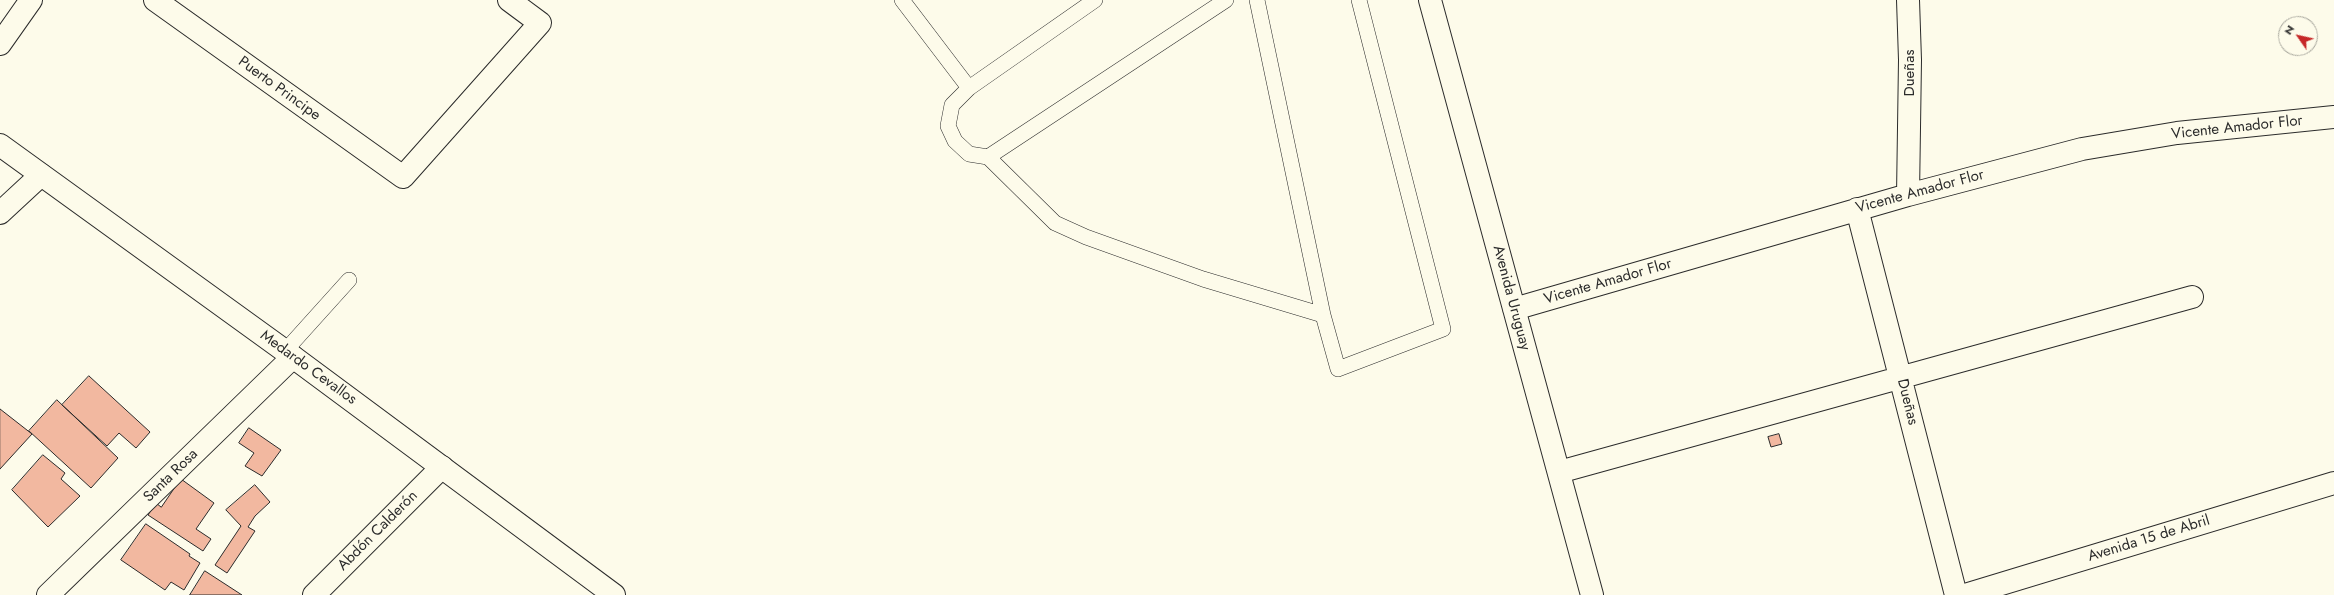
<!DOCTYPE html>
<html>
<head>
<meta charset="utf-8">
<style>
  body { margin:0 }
  #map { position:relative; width:2334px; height:595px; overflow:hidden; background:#fdfbea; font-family:Jost,sans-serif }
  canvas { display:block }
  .north { position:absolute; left:2278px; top:16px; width:40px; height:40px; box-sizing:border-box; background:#fdfbea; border:1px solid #a9a89e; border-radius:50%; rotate:304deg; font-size:11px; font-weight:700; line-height:16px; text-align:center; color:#2b2b2b }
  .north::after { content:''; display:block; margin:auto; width:14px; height:18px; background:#c62828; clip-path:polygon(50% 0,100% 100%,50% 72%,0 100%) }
</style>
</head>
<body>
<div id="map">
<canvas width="2334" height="595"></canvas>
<div class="north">N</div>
</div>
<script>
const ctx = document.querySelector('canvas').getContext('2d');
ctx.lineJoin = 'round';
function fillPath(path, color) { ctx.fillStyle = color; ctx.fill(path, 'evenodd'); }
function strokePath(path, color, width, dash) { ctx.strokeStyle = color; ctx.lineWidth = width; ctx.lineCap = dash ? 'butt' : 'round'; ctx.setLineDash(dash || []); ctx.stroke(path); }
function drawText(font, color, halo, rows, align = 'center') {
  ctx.font = font + ' Jost,sans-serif'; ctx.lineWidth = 3; ctx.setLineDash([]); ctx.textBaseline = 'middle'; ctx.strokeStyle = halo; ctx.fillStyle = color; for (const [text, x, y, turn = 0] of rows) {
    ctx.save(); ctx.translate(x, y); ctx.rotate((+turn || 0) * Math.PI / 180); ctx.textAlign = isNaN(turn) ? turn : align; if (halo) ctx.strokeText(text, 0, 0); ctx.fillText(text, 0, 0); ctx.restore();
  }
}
const building = new Path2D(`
  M89 376 150 432 136 448 119 433 107 446 62 405Z
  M57 400 118 458 91 488 29 431Z
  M0 409 32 434 0 469Z
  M249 428 281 450 262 476 245 466 254 453 239 443Z
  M1779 434 1782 444 1771 447 1768 437Z
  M43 455 65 473 61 479 80 496 48 527 12 490Z
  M181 479 214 503 196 529 211 539 203 551 148 515 156 503 161 507Z
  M255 485 270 502 255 516 248 527 255 531 227 573 215 565 241 526 226 510Z
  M146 524 190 554 189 556 200 563 184 590 171 582 165 590 121 560Z
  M205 571 242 595H190Z`);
const service = new Path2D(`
  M902 0 969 88
  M1095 0 969 88 952 105 948 126 955 141 969 154 988 157 1055 223 1086 237 1203 279 1323 315 1338 369 1443 329 1359 0
  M1257 0 1323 315
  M988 157 1226 0
  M285 351 349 280`);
const minor = new Path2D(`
  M155 0 403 177 540 23 509 0
  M1430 0 1592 595
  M1908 0 1910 60 1908 195
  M0 44 31 0
  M1857 209 1956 595
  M0 213 41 175
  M1514 309 1908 195 2082 149 2177 133 2334 117
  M1559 472 2192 297
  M48 595 293 357
  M314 595 442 467`);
const tertiary = new Path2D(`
  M0 145 285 351 614 595`);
const primary = new Path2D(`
  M1965 595 2334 483`);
const streetNames = [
  ["Dueñas",1910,73,-90],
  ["Puerto Principe",279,89,36],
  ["Vicente Amador Flor",2237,128,-6],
  ["Vicente Amador Flor",1920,192,-15],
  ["Vicente Amador Flor",1608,282,-16],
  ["Avenida Uruguay",1511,298,75],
  ["Medardo Cevallos",308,368,36],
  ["Dueñas",1907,402,76],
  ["Santa Rosa",171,476,-44],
  ["Abdón Calderón",378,531,-45],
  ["Avenida 15 de Abril",2149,539,-17]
];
fillPath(building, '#f2b8a0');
strokePath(building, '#2b2b2b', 1);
strokePath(service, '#2b2b2b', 16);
strokePath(minor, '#2b2b2b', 24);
strokePath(tertiary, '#2b2b2b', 24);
strokePath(primary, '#2b2b2b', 24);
strokePath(service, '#fdfbea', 15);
strokePath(minor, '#fdfbea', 22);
strokePath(tertiary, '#fdfbea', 22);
strokePath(primary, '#fdfbea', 22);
drawText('15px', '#2b2b2b', '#fdfbea', streetNames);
</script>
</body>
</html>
